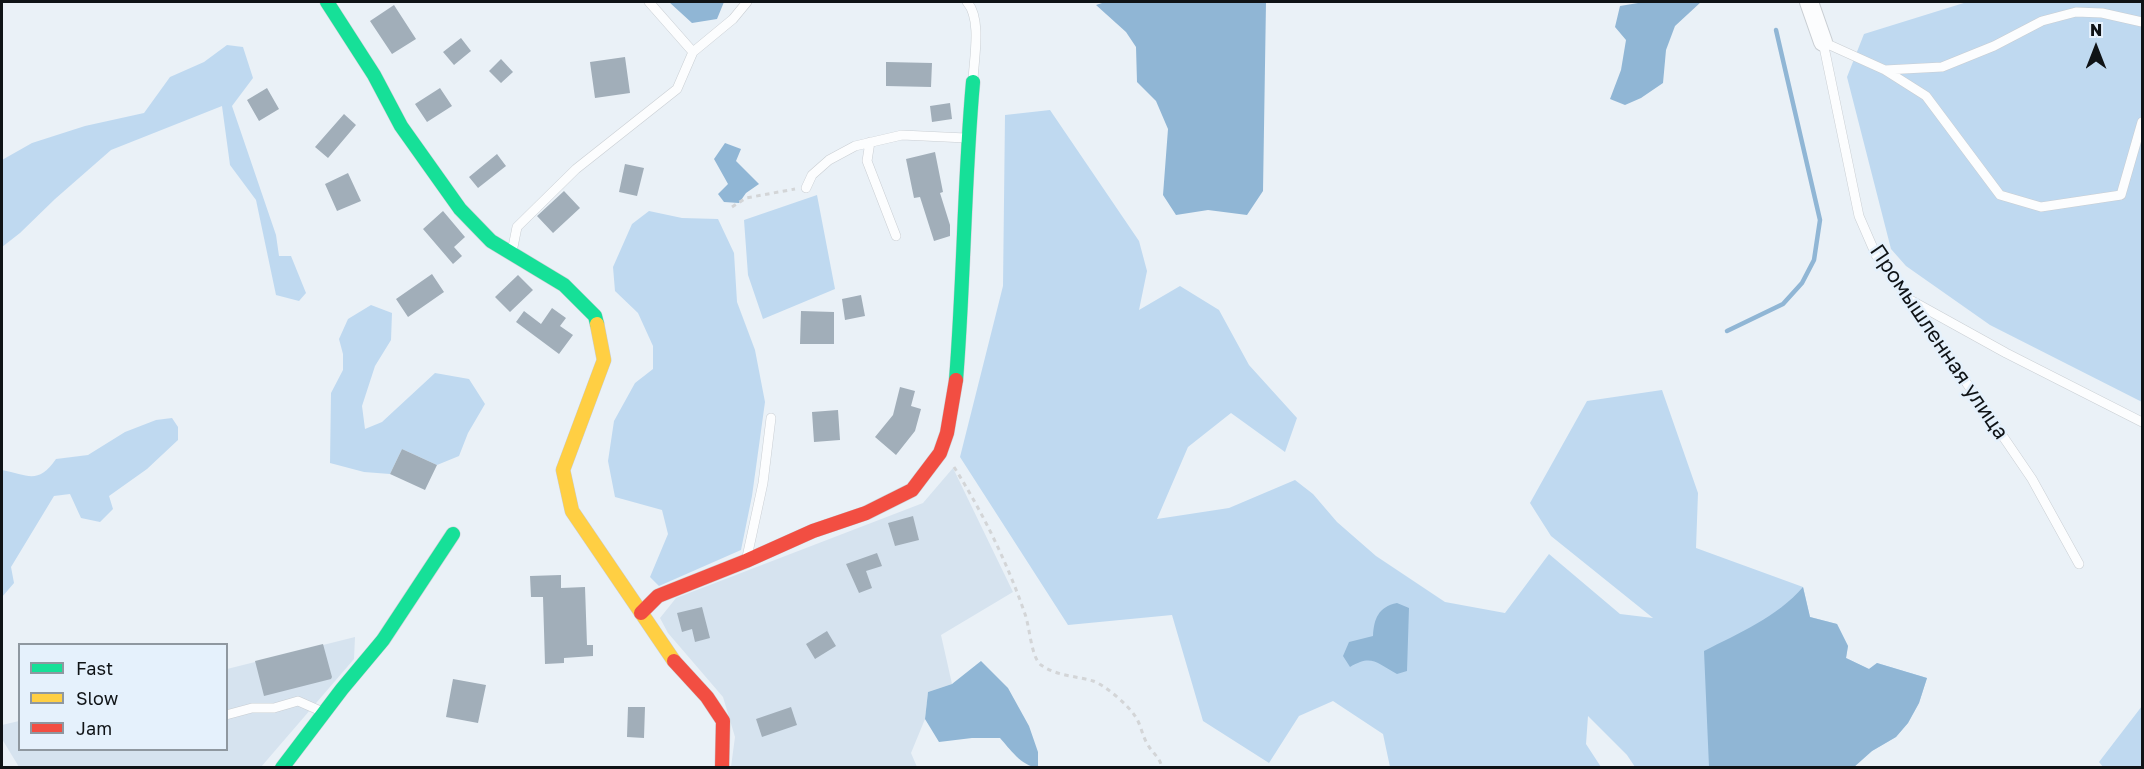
<!DOCTYPE html>
<html>
<head>
<meta charset="utf-8">
<style>
  body { margin:0 }
  #map { position:relative; width:2144px; height:769px; overflow:hidden; background:#eaf1f7; font-family:"Golos Text",sans-serif }
  canvas { display:block }
  .frame { position:absolute; inset:0; border:3px solid #0f1316; pointer-events:none }
  .legend { position:absolute; left:18px; top:643px; width:210px; height:108px; box-sizing:border-box; background:#e5f1fc; border:2px solid #8f98a0; margin:0; padding:8px 10px; list-style:none; font-size:18px; color:#0f1316 }
  .legend li { display:flex; align-items:center; gap:12px; height:30px }
  .legend b { width:30px; border:2px solid #8f98a0 }
  .north { position:absolute; left:2066px; top:18px; width:60px; height:60px; -webkit-text-stroke:4px #e5f1fc; paint-order:stroke; rotate:0deg; font-size:16px; font-weight:700; line-height:24px; text-align:center; color:#0f1316 }
  .north::after { content:''; display:block; margin:auto; width:21px; height:27px; background:#0f1316; clip-path:polygon(50% 0,100% 100%,50% 72%,0 100%) }
</style>
</head>
<body>
<div id="map">
<canvas width="2144" height="769"></canvas>
<div class="frame"></div>
<ul class="legend">
<li><b style="height:8px;background:#16e098"></b>Fast</li>
<li><b style="height:8px;background:#ffcf43"></b>Slow</li>
<li><b style="height:8px;background:#f24e42"></b>Jam</li>
</ul>
<div class="north">N</div>
</div>
<script>
const ctx = document.querySelector('canvas').getContext('2d');
ctx.lineJoin = 'round';
function fillPath(path, color) { ctx.fillStyle = color; ctx.fill(path, 'evenodd'); }
function strokePath(path, color, width, dash) { ctx.strokeStyle = color; ctx.lineWidth = width; ctx.lineCap = dash ? 'butt' : 'round'; ctx.setLineDash(dash || []); ctx.stroke(path); }
function drawText(font, color, halo, rows, align = 'center') {
  ctx.font = font + ' "Golos Text",sans-serif'; ctx.lineWidth = 5; ctx.setLineDash([]); ctx.textBaseline = 'middle'; ctx.strokeStyle = halo; ctx.fillStyle = color; for (const [text, x, y, turn = 0] of rows) {
    ctx.save(); ctx.translate(x, y); ctx.rotate((+turn || 0) * Math.PI / 180); ctx.textAlign = isNaN(turn) ? turn : align; if (halo) ctx.strokeText(text, 0, 0); ctx.fillText(text, 0, 0); ctx.restore();
  }
}
const built = new Path2D(`
  M953 468 1013 592 941 635 952 684 928 692 925 719 911 753 917 767H731L735 737 723 697 668 633 660 618 676 598 923 503Z
  M355 637 354 659 261 767H19L2 739V725L19 721 20 750H226L227 669Z`);
const green = new Path2D(`
  M1967 2H2142V402L1990 325 1906 266 1891 249 1847 77 1864 34Z
  M227 45 243 47 253 78 232 106 276 235 279 256H291L306 293 299 301 276 295 256 200 230 165 222 106 111 150 55 199 20 233 2 247V160L32 143 85 126 144 113 170 77 204 62Z
  M1050 110 1139 241 1147 271 1139 310 1180 286 1219 310 1249 365 1297 418 1285 452 1231 413 1188 447 1157 519 1229 508 1295 480 1313 494 1337 522 1376 556 1445 602 1505 613 1549 554 1620 614 1653 618 1551 536 1530 503 1587 401 1662 390 1698 493 1696 548 1803 587 1810 617 1837 624 1848 646 1846 658 1869 669 1877 663 1927 678 1919 703 1908 723 1896 737 1872 751 1854 767H1635L1627 755 1588 716 1586 744 1601 767H1390L1383 734 1333 701 1299 716 1269 763 1203 721 1172 615 1068 625 960 457 1003 286 1005 115Z
  M817 195 835 289 763 319 748 275 744 220Z
  M649 211 682 218 718 219 734 253 737 302 755 350 765 402 752 496 741 550 659 586 650 577 668 534 662 510 615 497 608 461 614 421 635 383 653 369V346L638 313 615 291 613 267 632 224Z
  M371 305 392 313 391 340 375 366 362 406 365 429 382 422 435 373 469 379 485 404 468 433 459 456 437 465 402 449 390 474 364 472 330 463 331 393 343 370V354L339 339 348 319Z
  M172 418 178 427V440L147 469 109 496 113 509 100 522 81 518 70 494 54 496 11 567 14 583 2 597V470C28 475 38 485 56 459L88 455 125 432 156 420Z
  M2142 706V767H2103L2099 762Z`);
const water = new Path2D(`
  M669 2H724L717 19 692 23Z
  M1105 2H1266L1263 191 1247 215 1208 210 1176 215 1163 195 1168 129 1156 101 1137 82 1136 47 1126 32 1096 5Z
  M1644 2H1701L1675 26 1666 50 1663 83 1641 98 1625 105 1610 99 1621 70 1626 40 1615 27 1620 6Z
  M725 143 741 149 736 161 759 184 746 193 739 203 724 202 718 194 728 184 714 159Z
  M1803 587 1810 617 1837 624 1848 646 1846 658 1869 669 1877 663 1927 678 1919 703 1908 723 1896 737 1872 751 1854 767H1709L1704 651C1739 633 1777 617 1803 587Z
  M1397 603 1409 608 1407 671 1397 674C1376 663 1372 654 1350 667L1343 656 1349 642 1373 636C1374 619 1378 607 1397 603Z
  M981 661 1008 688 1029 726 1038 752V767C1023 768 1009 748 1000 738H972L939 742 925 719 928 692 952 684Z`);
const stream = new Path2D(`
  M1727 331 1783 304 1802 283 1814 260 1820 220 1776 30`);
const building = new Path2D(`
  M394 5 416 39 392 54 370 21Z
  M461 38 471 51 454 65 443 52Z
  M625 57 630 93 595 98 590 62Z
  M501 59 513 72 501 83 489 71Z
  M886 62 932 63 931 87 886 86Z
  M267 88 279 109 259 121 247 100Z
  M440 88 452 106 427 122 415 104Z
  M950 103 952 119 932 122 930 106Z
  M344 114 356 125 328 158 315 147Z
  M935 152 943 192 940 193 950 225V236L934 241 920 197 914 198 906 159Z
  M497 154 506 166 478 188 469 177Z
  M625 164 644 168 637 196 619 192Z
  M348 173 361 201 337 211 325 184Z
  M564 191 580 208 553 233 537 216Z
  M443 211 465 237 454 247 462 256 453 264 423 229Z
  M432 274 444 292 408 317 396 299Z
  M518 275 533 290 510 312 495 297Z
  M861 295 865 316 845 320 842 299Z
  M552 308 566 318 560 326 573 335 559 354 516 322 524 311 541 324Z
  M801 311 834 312V344H800Z
  M900 387 915 391 911 406 921 409 915 431 896 455 875 437 893 415Z
  M838 410 840 440 814 442 812 412Z
  M402 449 437 465 425 490 390 474Z
  M913 516 919 540 895 546 888 523Z
  M877 553 882 566 866 571 872 588 859 593 846 564Z
  M561 575V588L585 587 587 645H593V656L564 658V663L545 664 543 597H531L530 576Z
  M702 607 710 638 695 642 692 629 682 632 677 613Z
  M827 631 836 646 815 659 806 644Z
  M323 644 332 677 331 679 264 696 255 661Z
  M453 679 486 685 478 723 446 717Z
  M628 707H645L644 738 627 737Z
  M791 707 797 725 762 737 756 719Z`);
const path = new Path2D(`
  M732 207 746 198 795 189
  M954 467C983 513 1007 562 1025 614 1030 628 1031 657 1041 665 1056 676 1077 676 1093 681 1105 685 1128 705 1135 716 1141 724 1142 736 1148 745 1153 754 1160 757 1162 768`);
const lane = new Path2D(`
  M649 2 693 52
  M967 2C982 19 974 58 973 80
  M1823 42 1859 216 1876 255 1910 300 2032 479 2079 564
  M1823 42 1885 70 1926 96 2000 195 2041 207 2121 195 2142 122
  M1885 70 1942 67 1994 46 2042 21 2076 12 2102 13 2142 22
  M870 142 867 161 896 236
  M806 188 812 175 829 160 855 146 902 135 966 138
  M512 252 517 227 576 169 677 89 693 52 733 19 747 2
  M1912 301 2006 353 2142 422
  M747 557 763 483 771 418
  M226 715 252 708H274L298 701 323 712`);
const street = new Path2D(`
  M1809 2 1823 42`);
const fast = new Path2D(`
  M327 2 374 75 401 126 460 209 491 241 564 285 595 316 597 324
  M956 380C964 281 964 181 973 82
  M282 768 342 689 383 640 453 534`);
const slow = new Path2D(`
  M597 324 604 360 563 470 572 511 674 661`);
const jam = new Path2D(`
  M641 613 658 596 746 561 813 531 866 513 912 490 940 453 947 433 956 380
  M674 661 707 697 723 721 722 768`);
const streetNames = [
  ["Промышленная улица",1939,342,56]
];
fillPath(built, '#d6e3ef');
fillPath(green, '#bfd9f0');
fillPath(water, '#90b6d5');
strokePath(stream, '#90b6d5', 4.5);
fillPath(building, '#a1aeb9');
strokePath(lane, '#c9ced3', 10);
strokePath(street, '#c9ced3', 20);
strokePath(fast, '#c9ced3', 15);
strokePath(slow, '#c9ced3', 15);
strokePath(jam, '#c9ced3', 15);
strokePath(path, '#d3d5d7', 3, [4.5, 4.5]);
strokePath(lane, '#fcfdfe', 9);
strokePath(street, '#fcfdfe', 18);
strokePath(fast, '#16e098', 14);
strokePath(slow, '#ffcf43', 14);
strokePath(jam, '#f24e42', 14);
drawText('21px', '#0f1316', '#e5f1fc', streetNames);
</script>
</body>
</html>
